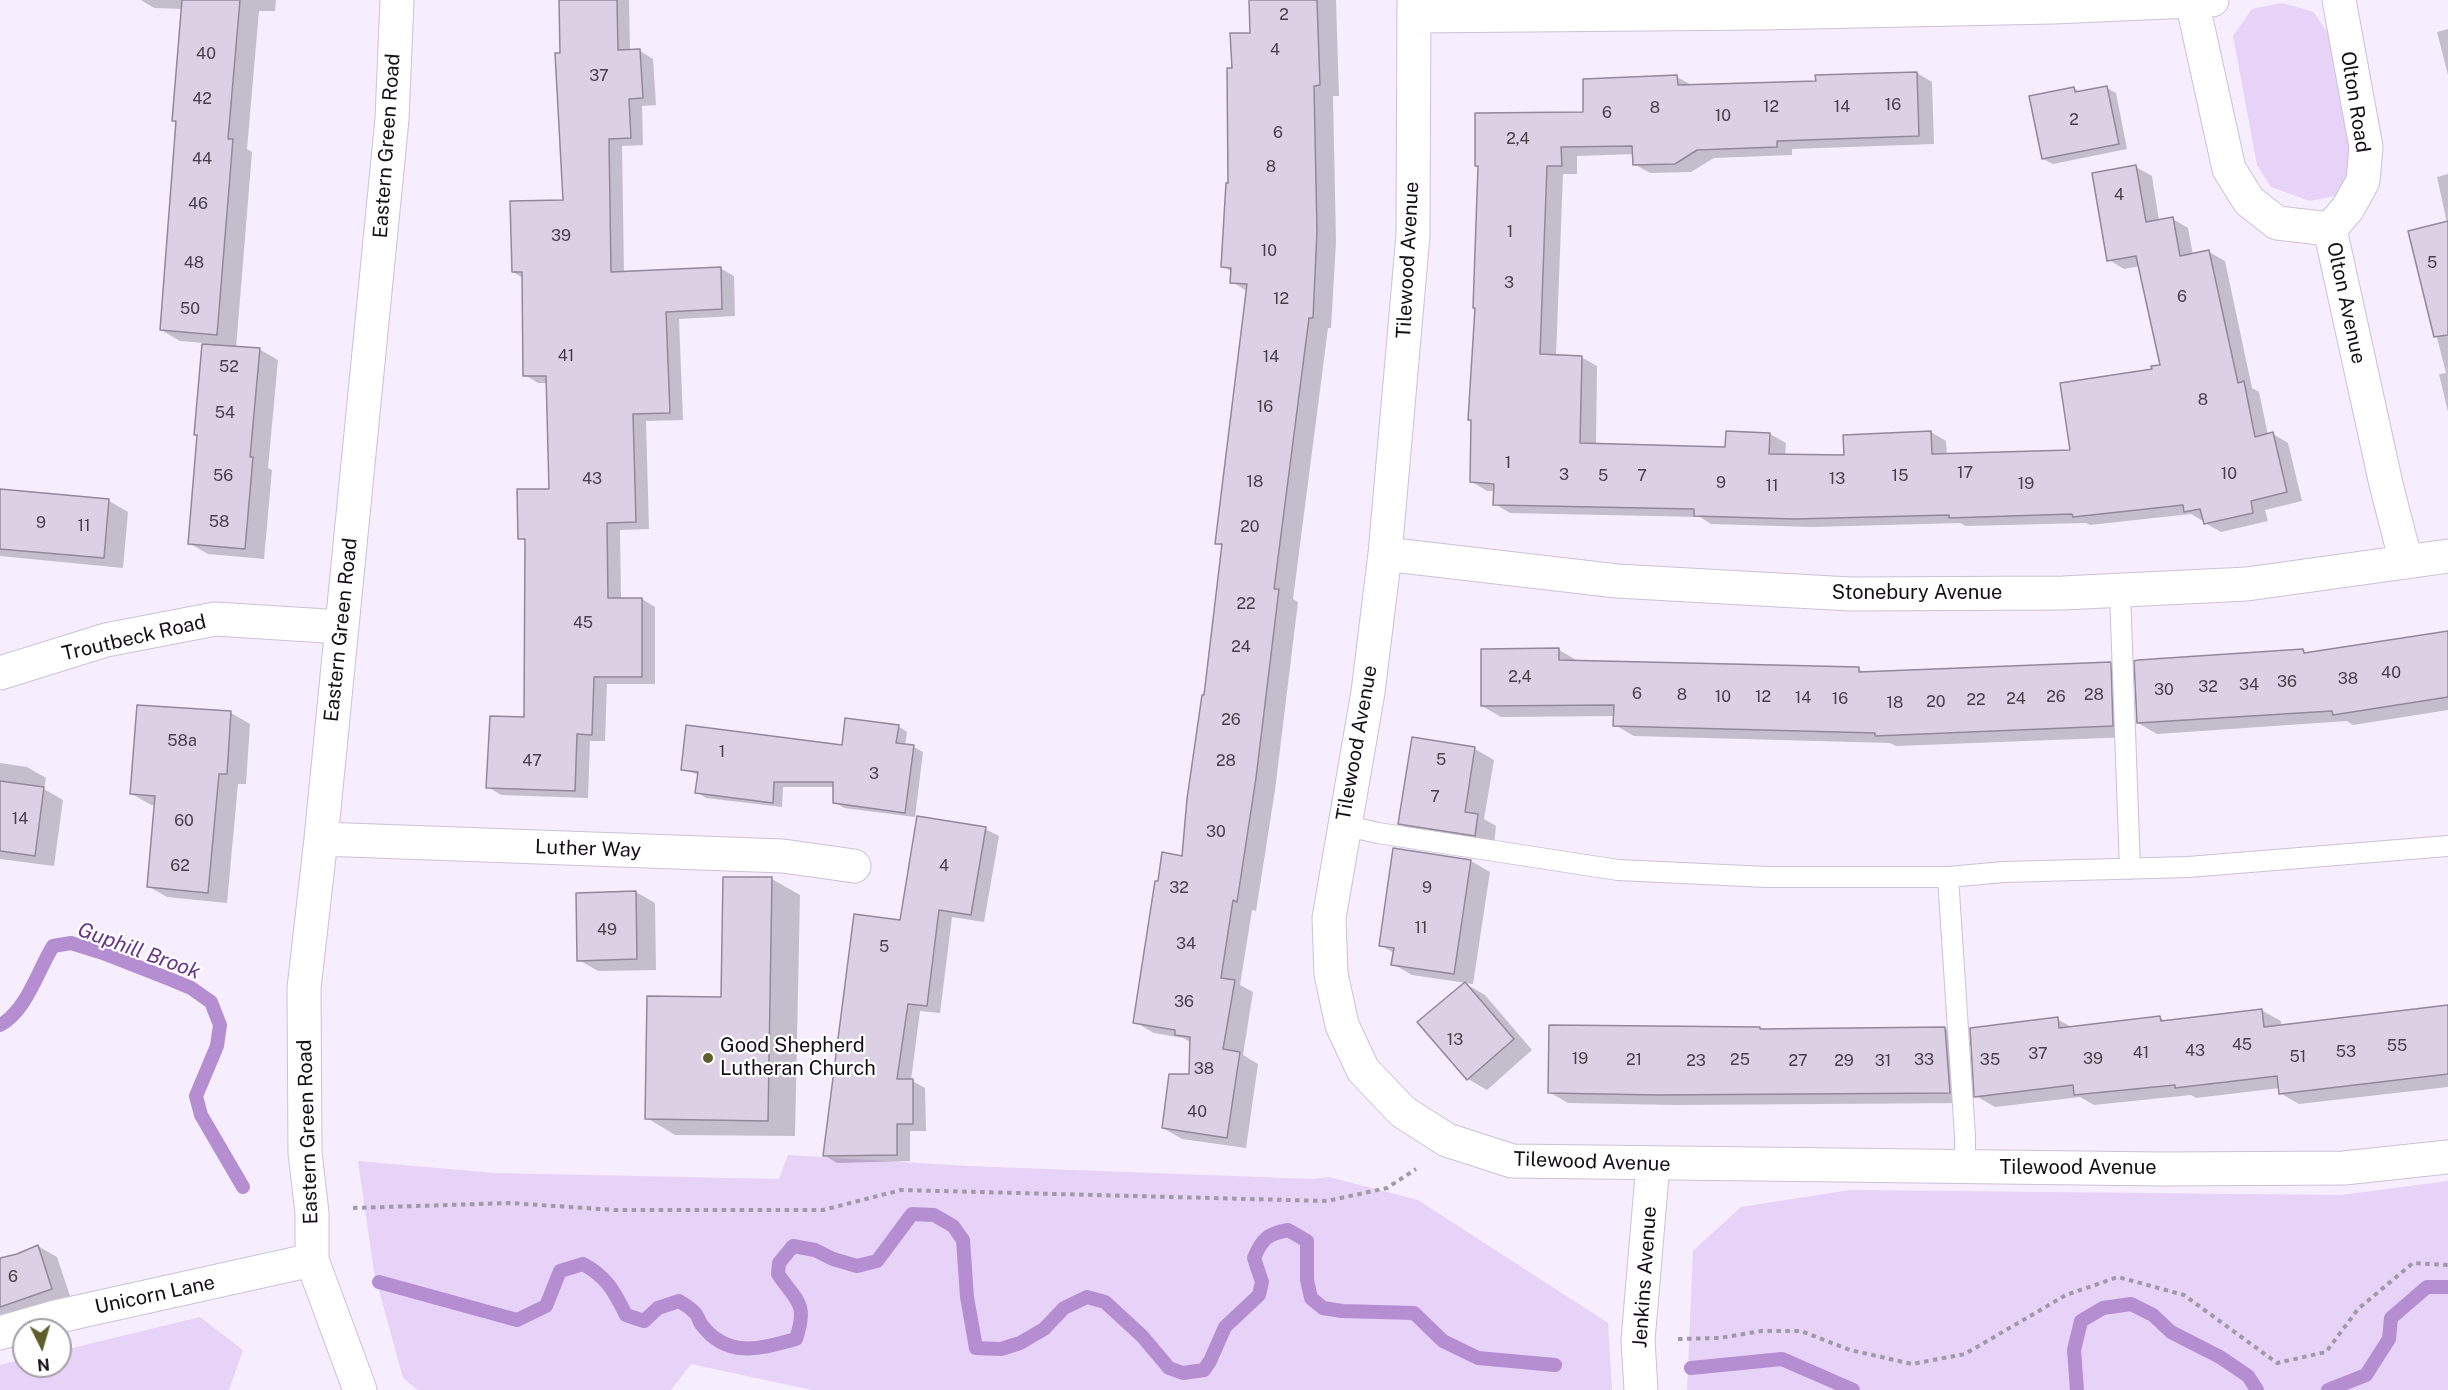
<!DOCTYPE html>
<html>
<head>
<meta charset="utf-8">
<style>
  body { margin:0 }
  #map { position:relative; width:2448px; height:1390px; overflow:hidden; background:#f6edfe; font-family:"Public Sans",sans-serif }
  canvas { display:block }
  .north { position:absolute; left:12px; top:1318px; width:60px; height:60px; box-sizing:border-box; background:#fff; border:2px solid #a19fa2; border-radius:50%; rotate:175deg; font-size:16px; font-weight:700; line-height:24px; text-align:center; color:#130f16 }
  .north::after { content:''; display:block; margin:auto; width:21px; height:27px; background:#5e5e2c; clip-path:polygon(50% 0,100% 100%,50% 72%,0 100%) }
</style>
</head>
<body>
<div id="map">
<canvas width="2448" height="1390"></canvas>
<div class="north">N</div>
</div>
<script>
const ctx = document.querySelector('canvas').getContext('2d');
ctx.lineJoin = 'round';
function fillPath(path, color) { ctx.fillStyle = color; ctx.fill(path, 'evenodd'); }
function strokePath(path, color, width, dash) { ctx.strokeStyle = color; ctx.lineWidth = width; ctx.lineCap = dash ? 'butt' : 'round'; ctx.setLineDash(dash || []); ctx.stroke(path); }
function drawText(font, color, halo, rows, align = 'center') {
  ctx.font = font + ' "Public Sans",sans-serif'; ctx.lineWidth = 4.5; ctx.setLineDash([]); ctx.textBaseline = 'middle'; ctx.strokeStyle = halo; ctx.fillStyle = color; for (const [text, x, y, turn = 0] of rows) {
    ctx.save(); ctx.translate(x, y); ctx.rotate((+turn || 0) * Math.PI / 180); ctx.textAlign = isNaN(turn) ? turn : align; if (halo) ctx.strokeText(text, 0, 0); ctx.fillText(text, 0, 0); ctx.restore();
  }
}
const green = new Path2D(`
  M2282 3 2314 12 2332 40 2358 154 2345 194 2310 201 2271 187 2257 165 2233 36 2252 9Z
  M788 1155 968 1166 1312 1179 1329 1177 1418 1200 1608 1323 1612 1390H812L691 1364 671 1390H418L403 1378 374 1272 358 1161 494 1173 779 1179Z
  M2448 1181V1390H1687L1693 1251 1741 1207 1850 1190 2341 1195Z
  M200 1317 243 1350 229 1390H0V1365L24 1359V1366H60V1351Z`);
const shadow = new Path2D(`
  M141 0H276L275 11H259L247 149 252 152 236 348 259 349 278 360 268 468 272 470 264 559 208 554 189 543 199 436 195 434 204 343 180 341 161 330 178 123 173 120 183 9 154 8Z
  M560 0H629L630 51H640L653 59 656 105 642 106 643 145 622 146 624 273 720 268 734 276 735 316 679 319 683 420 646 421 649 529 620 530 621 599H642L655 607V684H607L605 741H590L588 798 501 795 488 787 526 719V541L520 538 551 490 547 383H538L525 375 523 278 513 272 564 201Z
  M1250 0H1336L1339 96H1333L1336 242 1331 328H1328L1293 599 1298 602 1275 790 1256 911 1252 910 1240 985 1253 992 1243 1055 1258 1064 1246 1148 1182 1139 1163 1128 1190 1075 1192 1043 1183 1038 1154 1033 1135 1022 1183 858 1223 546 1217 543 1247 291 1232 282V272L1223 266 1229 184 1233 69 1252 34Z
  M2448 29V75L2437 32Z
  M1917 73 1932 82 1934 144 1792 149V155L1714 158 1691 172 1650 173 1634 164V154L1577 156V174H1563L1556 356 1581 357 1597 366 1596 445 1727 449 1728 433 1770 434 1786 443 1785 456 1845 457 1931 432 1946 441 1947 456 2072 452 2153 371 2162 366 2140 266 2124 269 2109 260 2136 167 2152 176 2159 221 2173 219 2188 228 2193 255 2209 252 2225 261 2252 388 2259 392 2268 435 2273 434 2288 443 2302 501 2265 510 2268 521 2221 532 2205 523 2204 520H2201L2191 514 2090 525 2086 523 1966 526 1960 523 1812 527 1711 524 1700 517 1510 513 1495 504V491H1487L1472 482 1480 167 1477 166 1585 114 1677 77 1693 86 1817 82Z
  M2074 88 2081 93 2107 88 2116 93 2127 149 2053 164 2043 159Z
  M2448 174V412L2439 374 2446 373 2410 232 2447 223 2437 177Z
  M0 491 109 501 128 512 123 568 0 556Z
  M2448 633V710L2353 725 2347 721 2157 734 2138 723 2303 651 2309 654Z
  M1559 650 1578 661 1858 669 1866 673 2110 664 2129 675 2131 737 1896 746 1890 743 1634 736 1615 725V716L1501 717 1482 706Z
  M231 713 250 724 246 784H238L227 903 167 897 148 886 156 805H151L132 794Z
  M898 726 907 732 905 746 914 747 923 752 915 817 844 808 835 802 834 787H783L782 807 706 798 697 792 699 775 682 769 843 746Z
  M1413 738 1475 749 1494 760 1484 819 1496 826 1494 846 1419 834 1400 823Z
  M0 763 27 767 46 778 44 789 63 800 54 866 0 859Z
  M985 829 999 836 984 922 952 917 940 1013 920 1011 911 1080 925 1088 926 1131H910V1161L837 1163 824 1155 901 921Z
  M1471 861 1490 872 1473 984 1412 975 1393 964 1394 953 1380 945Z
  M772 879 800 895 795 1136 675 1135 647 1118 722 999Z
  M636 892 655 903 656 970 598 971 579 960Z
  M1466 984 1485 995 1532 1050 1487 1090 1468 1079Z
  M2448 1006V1087L2299 1104 2280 1093V1088L2196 1098 2191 1095 2094 1105 2080 1097 1995 1107 1976 1096 2057 1019 2073 1028 2160 1018 2167 1022 2261 1010 2281 1021V1026Z
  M1944 1028 1964 1039 1969 1103 1676 1105 1568 1103 1549 1092 1763 1031Z
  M38 1246 57 1257 71 1299 0 1323V1260L17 1256Z`);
const stream = new Path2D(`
  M0 1025C26 1012 38 970 53 946L71 943 103 953 172 980 191 988 211 1002 220 1025 217 1046 196 1096 201 1115 243 1187
  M379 1282 517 1320 546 1306 560 1271 583 1264C607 1277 614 1291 626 1315L644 1321 658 1308 679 1301C684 1304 691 1308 694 1312 698 1315 699 1321 701 1324 727 1359 760 1349 796 1339 808 1303 797 1302 778 1274L779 1263 793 1246 815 1250 833 1259 857 1266 877 1261 912 1214 934 1215 953 1226 963 1240 967 1297 976 1348 1001 1349 1020 1343 1044 1329 1064 1308 1087 1297 1105 1302 1142 1336 1169 1368 1183 1373 1204 1370 1210 1361 1225 1327 1259 1295 1262 1282 1254 1258C1262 1239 1267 1234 1288 1230L1307 1241V1280L1311 1298 1323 1308 1342 1311 1414 1313 1443 1341 1478 1358 1555 1365
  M1691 1368 1782 1359 1853 1390
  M2077 1390 2074 1350 2081 1321 2103 1308 2131 1304 2153 1315 2171 1332 2220 1357 2248 1376 2257 1390
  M2328 1390 2366 1375 2389 1339 2391 1318 2427 1287H2448`);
const building = new Path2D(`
  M182 0H240L228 139H233L217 335 160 330 176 121H172Z
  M559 0H617L618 50 640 49 643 98 629 99 631 138 609 139 611 272 721 267 722 309 666 312 670 413 633 414 636 522 607 523 608 598H642V677H594L592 735 577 734 575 791 486 788 490 716 524 717 525 539H518L517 489H549L546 376H523L522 272H512L510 201 563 200 555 53H560Z
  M1249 0H1317L1320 85 1314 86 1317 231 1313 318H1309L1274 589H1279L1256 778 1237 902 1233 900 1221 978 1235 980 1223 1049 1240 1052 1227 1138 1162 1128 1169 1074H1189L1190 1037 1175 1035V1030L1133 1023 1155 881H1158L1162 852 1182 856 1187 799 1202 695H1204L1222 544H1215L1247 284 1230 283 1231 268 1221 267 1226 183H1228L1227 68H1232L1230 33H1250Z
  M1917 72 1919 136 1777 141V147L1697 150 1675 164 1633 165 1632 146 1561 147 1562 166H1547L1540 354 1582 356 1580 443 1725 447 1726 431 1770 433 1769 454 1844 455 1843 435 1931 431 1932 454 2070 450 2060 383 2152 369 2151 366 2160 365 2136 256 2107 261 2092 173 2136 165 2146 222 2173 217 2180 256 2209 250 2238 383 2244 381 2255 437 2273 432 2287 492 2251 501 2253 513 2204 524 2200 509 2184 512 2183 505 2073 517 2072 514 1949 518V515L1795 519 1694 516V509L1493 505 1494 484 1470 482 1471 420H1468L1475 308H1473L1478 166H1475V113L1583 112V79L1677 75 1678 85 1816 81 1815 75Z
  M2107 86 2119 144 2042 159 2029 96 2074 87 2075 92Z
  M2448 221V335L2434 337 2408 231Z
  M202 344 260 348 250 457H253L245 549 188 544 197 435H194Z
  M0 489 109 499 104 558 0 549Z
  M2448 631V697L2333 715 2332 711 2137 723 2134 661 2138 660 2303 649 2304 653Z
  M1559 648V660L1859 667V672L2111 662 2113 726 1875 736V733L1613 726 1614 705 1481 706V649Z
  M137 705 231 711 227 774H219L208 893 147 887 155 796 130 794Z
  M845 718 899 725 896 743 914 745 905 813 833 803V782H774L773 803 695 793 698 772 681 770 686 725 842 745Z
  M1412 737 1475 747 1465 812 1478 814 1475 836 1398 824Z
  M0 781 44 787 35 856 0 851Z
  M917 816 986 827 971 915 939 910 927 1006 908 1004 897 1079H913V1124H897V1155L823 1156 854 914 900 920Z
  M1393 848 1471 860 1454 974 1391 965 1394 948 1379 946Z
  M723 877H772L768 1121 645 1119 647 996 721 997Z
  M636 891 637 959 577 961 576 893Z
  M1465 982 1514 1039 1467 1080 1417 1022Z
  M2448 1005V1074L2279 1094 2277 1076 2175 1088V1085L2074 1095 2073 1085 1974 1097 1970 1028 2058 1017 2059 1028 2160 1016 2161 1021 2262 1009 2264 1027Z
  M1549 1025 1760 1027V1029L1945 1027 1950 1093 1656 1095 1548 1093Z
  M38 1245 52 1289 0 1307V1258L17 1254Z`);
const path = new Path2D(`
  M353 1208 510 1203 615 1210H823L901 1190 1327 1201 1387 1188 1416 1169
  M1678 1339 1719 1338 1762 1331H1801L1850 1350 1912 1364 1965 1354 2066 1295 2118 1277 2184 1295 2277 1363 2326 1352 2358 1309 2413 1263 2448 1265`);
const service = new Path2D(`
  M2120 592 2130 869
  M1343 825 1378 833 1618 870 1767 877H1948L2004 872 2188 867 2448 846
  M1948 877 1965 1136V1167`);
const minor = new Path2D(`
  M1414 0 1413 235 1385 554 1368 692 1329 918 1331 974 1342 1025 1363 1070 1403 1112 1447 1140 1512 1161 2163 1169 2344 1168 2448 1157
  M2192 1 2229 169 2249 201 2277 223 2330 229
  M1414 16 1762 13 2053 7 2212 0
  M2330 229 2386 484 2406 562
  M2330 229 2348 208 2363 181 2366 147 2339 0
  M1385 554 1617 581 1850 594 2063 593 2247 584 2448 556
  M0 673 106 640 215 619 342 627
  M321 839 783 856 854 866
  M0 1333 55 1317 312 1260
  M360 1390 312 1260V1213L305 1153 304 988 321 839 392 119 397 0
  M1641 1390 1638 1340 1653 1164`);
const markers = [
  [708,1058,6,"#5e5e2c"]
];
const numberNames = [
  ["2",1284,15],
  ["4",1275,50],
  ["40",206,54],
  ["37",599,76],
  ["42",202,99],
  ["16",1893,105],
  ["12",1771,107],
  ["14",1842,107],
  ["8",1655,108],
  ["6",1607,113],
  ["10",1723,116],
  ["2",2074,120],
  ["6",1278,133],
  ["2,4",1518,139],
  ["44",202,159],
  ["8",1271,167],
  ["4",2119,195],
  ["46",198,204],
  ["1",1510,232],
  ["39",561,236],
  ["10",1269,251],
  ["48",194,263],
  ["5",2432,263],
  ["3",1509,283],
  ["6",2182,297],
  ["12",1281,299],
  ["50",190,309],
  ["41",566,356],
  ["14",1271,357],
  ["52",229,367],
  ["8",2203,400],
  ["16",1265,407],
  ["54",225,413],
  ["1",1508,463],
  ["17",1965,473],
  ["10",2229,474],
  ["3",1564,475],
  ["56",223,476],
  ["5",1603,476],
  ["7",1642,476],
  ["15",1900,476],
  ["43",592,479],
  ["13",1837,479],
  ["18",1255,482],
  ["9",1721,483],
  ["19",2026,484],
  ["11",1772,486],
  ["58",219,522],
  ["9",41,523],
  ["11",84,526],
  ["20",1250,527],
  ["22",1246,604],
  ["45",583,623],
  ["24",1241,647],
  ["40",2391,673],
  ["2,4",1520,677],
  ["38",2348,679],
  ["36",2287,682],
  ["34",2249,685],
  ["32",2208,687],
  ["30",2164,690],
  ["6",1637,694],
  ["8",1682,695],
  ["28",2094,695],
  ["10",1723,697],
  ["12",1763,697],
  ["26",2056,697],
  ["14",1803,698],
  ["16",1840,699],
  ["24",2016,699],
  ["22",1976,700],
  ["20",1936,702],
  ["18",1895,703],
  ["26",1231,720],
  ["58a",182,741],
  ["1",722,752],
  ["5",1441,760],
  ["47",532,761],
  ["28",1226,761],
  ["3",874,774],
  ["7",1435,797],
  ["14",20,819],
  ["60",184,821],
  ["30",1216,832],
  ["62",180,866],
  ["4",944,866],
  ["32",1179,888],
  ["9",1427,888],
  ["11",1421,928],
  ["49",607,930],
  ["34",1186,944],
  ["5",884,947],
  ["36",1184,1002],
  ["13",1455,1040],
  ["45",2242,1045],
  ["55",2397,1046],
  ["43",2195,1051],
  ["53",2346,1052],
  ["41",2141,1053],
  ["37",2038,1054],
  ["51",2298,1057],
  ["19",1580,1059],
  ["39",2093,1059],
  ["21",1634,1060],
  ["25",1740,1060],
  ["33",1924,1060],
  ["35",1990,1060],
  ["23",1696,1061],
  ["27",1798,1061],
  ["29",1844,1061],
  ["31",1883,1061],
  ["38",1204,1069],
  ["40",1197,1112],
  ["6",13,1277]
];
const streetNames = [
  ["Olton Road",2355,102,81],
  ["Eastern Green Road",387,146,-86],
  ["Tilewood Avenue",1408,260,-87],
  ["Olton Avenue",2346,303,78],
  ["Stonebury Avenue",1917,593],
  ["Eastern Green Road",341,630,-84],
  ["Troutbeck Road",134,638,-13],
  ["Tilewood Avenue",1357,743,-80],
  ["Luther Way",588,849,2],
  ["Eastern Green Road",308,1132,-92],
  ["Tilewood Avenue",1592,1162,2],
  ["Tilewood Avenue",2078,1168],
  ["Jenkins Avenue",1645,1277,-86],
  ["Unicorn Lane",155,1295,-12]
];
const poiNames = [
  ["Good Shepherd",720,1046],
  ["Lutheran Church",720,1069]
];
const waterNames = [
  ["Guphill Brook",139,951,20]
];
fillPath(green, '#e7d2f8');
fillPath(shadow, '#0003');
strokePath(stream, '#b58ed2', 14);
fillPath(building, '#dcd0e5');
strokePath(building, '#92879b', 1.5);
strokePath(service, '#ccc1d6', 22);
strokePath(minor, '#ccc1d6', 35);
strokePath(path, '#a099a6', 4, [4.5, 4.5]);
strokePath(service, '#fff', 20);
strokePath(minor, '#fff', 33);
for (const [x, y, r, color] of markers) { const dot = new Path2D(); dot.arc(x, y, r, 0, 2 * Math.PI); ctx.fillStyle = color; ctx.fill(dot); strokePath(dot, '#fff', 2); }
drawText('16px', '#453f4a', null, numberNames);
drawText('20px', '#130f16', '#fff', streetNames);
drawText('20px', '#130f16', '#fff', poiNames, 'left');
drawText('italic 21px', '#683687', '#fff', waterNames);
</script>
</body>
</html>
